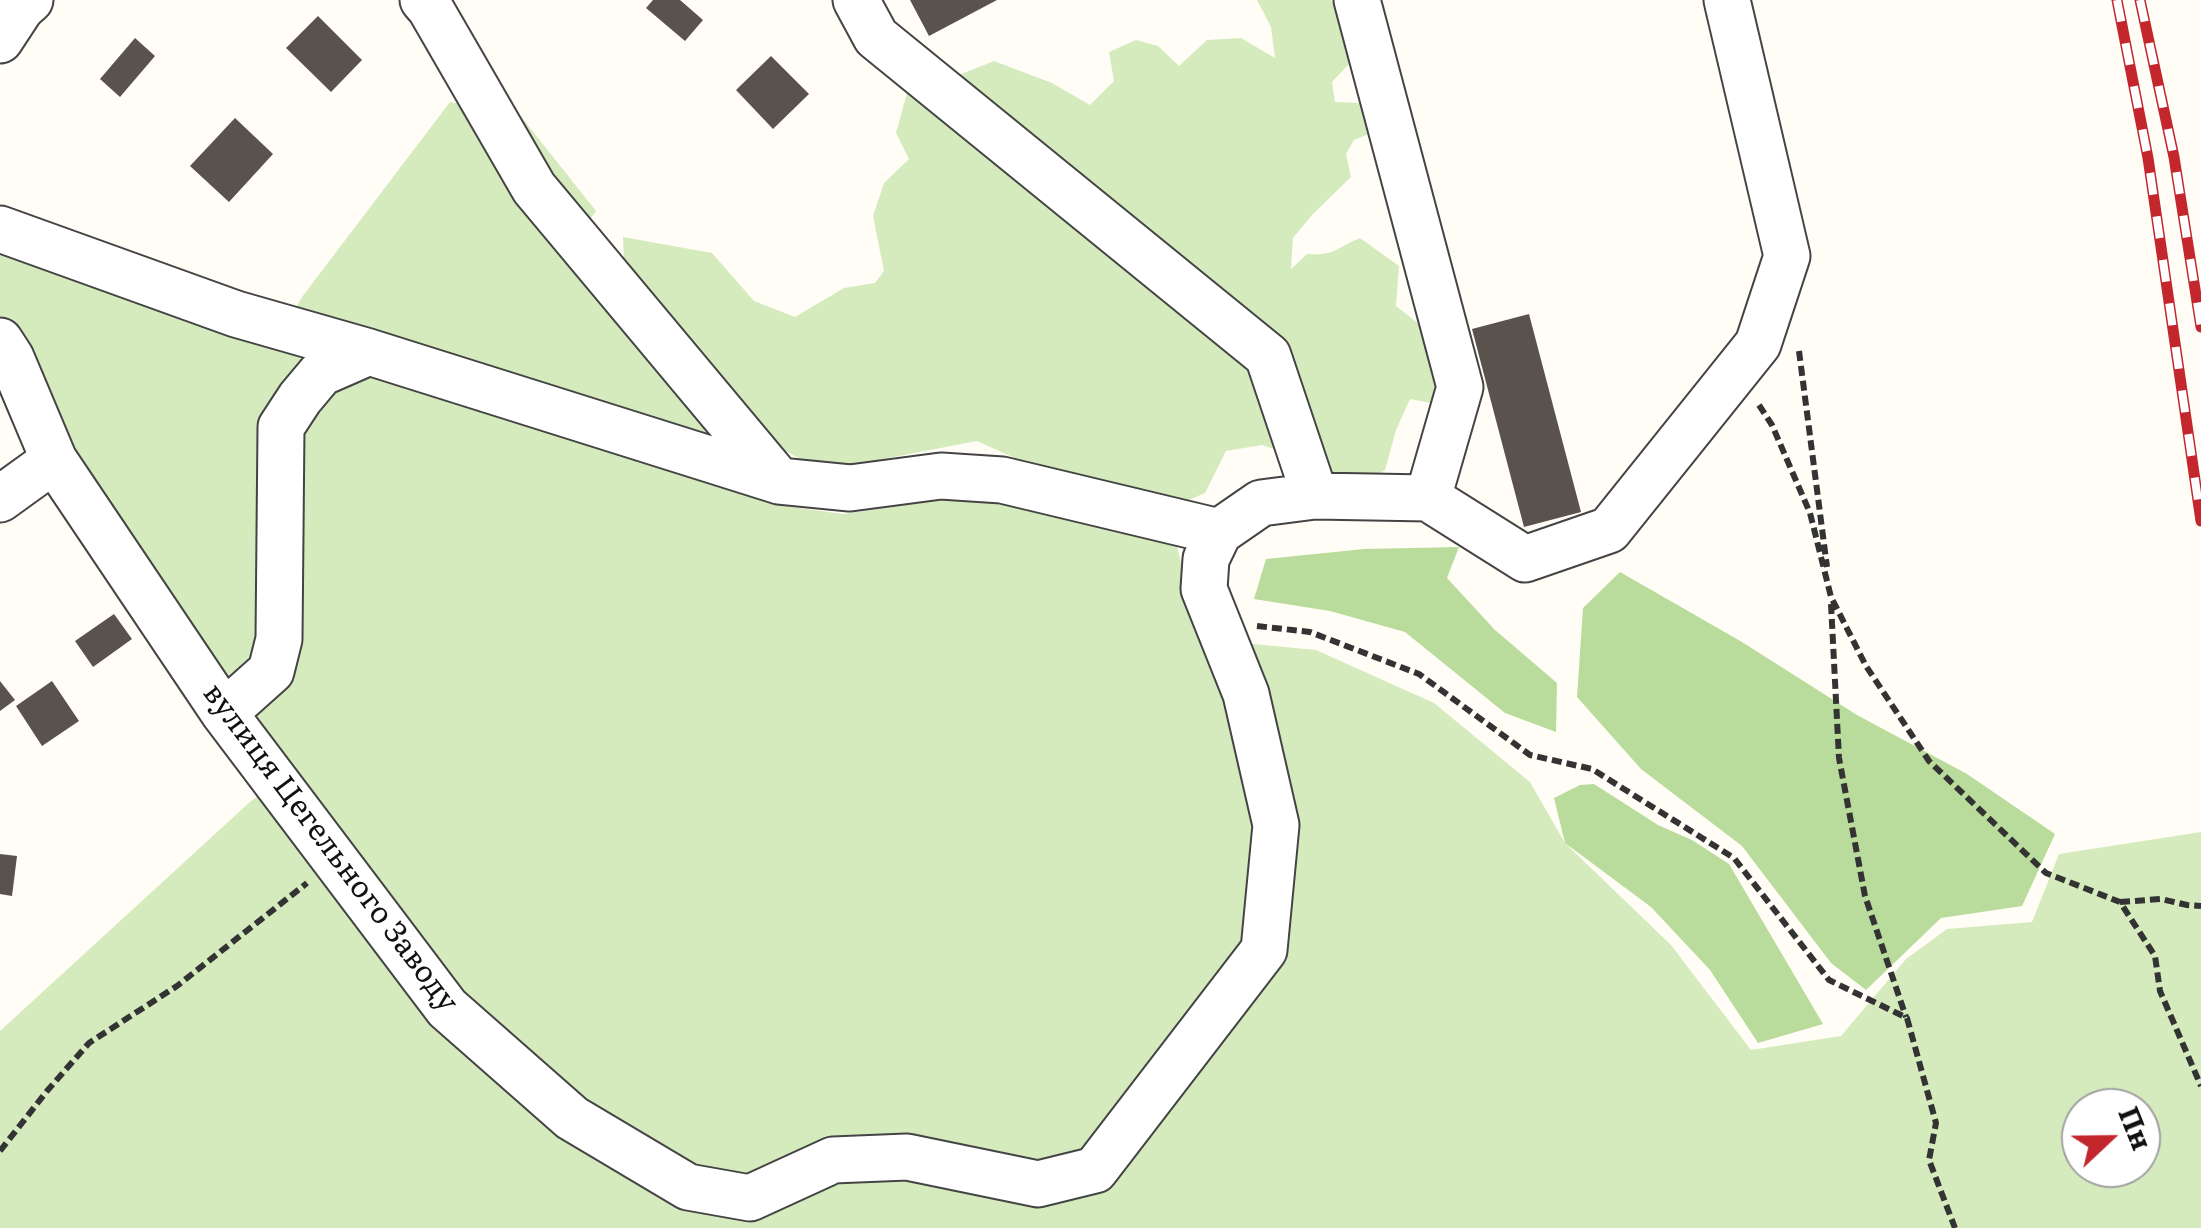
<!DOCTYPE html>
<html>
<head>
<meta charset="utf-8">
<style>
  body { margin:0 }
  #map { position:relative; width:2201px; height:1228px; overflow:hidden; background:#fffdf5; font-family:Literata,serif }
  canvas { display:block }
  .north { position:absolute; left:2061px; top:1088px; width:100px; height:100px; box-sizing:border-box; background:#fff; border:2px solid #a0a0a0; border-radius:50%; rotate:68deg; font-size:28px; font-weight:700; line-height:40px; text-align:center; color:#111 }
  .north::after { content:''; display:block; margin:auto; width:35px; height:45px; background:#c4262e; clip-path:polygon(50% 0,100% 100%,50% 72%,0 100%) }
</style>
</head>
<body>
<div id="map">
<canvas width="2201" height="1228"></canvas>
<div class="north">Пн</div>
</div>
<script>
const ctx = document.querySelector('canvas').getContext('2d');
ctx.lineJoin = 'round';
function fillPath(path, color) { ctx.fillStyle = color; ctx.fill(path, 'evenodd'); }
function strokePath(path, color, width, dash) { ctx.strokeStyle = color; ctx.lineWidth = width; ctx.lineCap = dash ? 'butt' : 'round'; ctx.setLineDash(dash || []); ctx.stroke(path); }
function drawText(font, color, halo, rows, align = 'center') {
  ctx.font = font + ' Literata,serif'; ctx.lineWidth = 10; ctx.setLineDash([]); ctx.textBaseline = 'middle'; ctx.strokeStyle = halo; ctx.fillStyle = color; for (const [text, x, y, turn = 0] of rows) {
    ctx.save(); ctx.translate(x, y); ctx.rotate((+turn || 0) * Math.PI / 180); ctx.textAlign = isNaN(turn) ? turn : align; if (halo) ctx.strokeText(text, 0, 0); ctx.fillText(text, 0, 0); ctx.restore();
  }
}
const green = new Path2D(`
  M1257 0H1331L1352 32V61L1332 82 1335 102 1361 103 1371 133 1354 140 1346 154 1351 177 1312 215 1293 238 1291 269 1307 254C1335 256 1336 248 1360 238L1399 266 1396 306 1434 336 1441 405 1410 399 1396 430 1385 470 1359 486 1326 481 1306 460 1262 445 1226 451 1205 493 1161 512 1137 488 1039 469 977 441 821 471 761 437 624 261 623 237 712 253 754 301 795 317 844 288 875 283 884 271 873 216 884 183 909 159 896 133 914 67 949 79 994 61 1052 83 1090 105 1114 81 1109 52 1136 40 1158 46 1179 66 1207 40 1241 38 1275 58 1271 27Z
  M450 102 519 114 596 211 567 252 784 506 843 514 994 492 1173 531 1188 590 1212 640 1316 650 1434 703 1530 782 1565 843 1671 945 1751 1050 1841 1036 1906 959 1947 929 2032 922 2059 854 2201 832V1228H0V1031L251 801 297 770 210 663 83 474 21 348 0 316V243L278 339 302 297ZM2081 1108H2141V1168H2081Z`);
const forest = new Path2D(`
  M1459 547 1447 578 1495 630 1557 683 1556 732 1505 713 1405 632 1330 611 1254 599 1266 559 1364 549Z
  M1620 572 1742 642 1857 715 1967 774 2055 834 2022 906 1941 918 1866 990 1831 963 1742 846 1641 769 1577 697 1583 608Z
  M1594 784 1658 825 1692 840 1729 864 1823 1024 1758 1043 1710 970 1651 907 1565 843 1554 798 1580 785Z`);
const building = new Path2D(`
  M653 0H680L703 20 685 41 646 8Z
  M910 0H997L929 36Z
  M318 16 362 60 331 92 286 48Z
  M135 38 155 56 120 97 100 79Z
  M771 56 809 94 773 129 736 90Z
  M235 118 273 154 229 202 190 166Z
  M1529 314 1581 512 1524 527 1472 329Z
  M114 614 132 639 93 667 75 641Z
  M0 681 15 700 0 711Z
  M52 681 79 721 42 746 16 706Z
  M0 854 17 856 12 896 0 894Z`);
const path = new Path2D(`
  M1799 351 1827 567
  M1759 405 1772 425 1810 513 1831 597 1866 666 1929 761 2046 873 2120 902 2155 956 2160 991 2201 1086
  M1831 604 1839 758 1865 896 1906 1017
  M1257 626 1310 632 1419 674 1530 755 1592 769 1734 858 1829 980 1907 1018 1936 1123 1929 1160 1955 1228
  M2120 902 2161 899 2187 905 2201 906
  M0 1151 47 1091 89 1043 177 986 307 883`);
const minor = new Path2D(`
  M423 0 430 8 534 188 779 481
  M856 0 876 37 1268 356 1315 496
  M1357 0 1460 387 1428 498
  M0 40 21 8 30 0
  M0 229 236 314 369 352 779 481 850 488 941 476 1002 480 1219 532
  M0 341 11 358 54 460 224 713 447 1008 572 1118 688 1187 750 1198 833 1160 907 1157 1038 1184 1095 1170 1264 950 1276 825 1246 694 1204 589 1206 559 1219 532 1261 503 1315 496 1428 498 1525 559 1609 530 1758 344 1787 256 1727 0
  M0 499 54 460
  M224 713 271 671 279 639 281 427 300 398 321 373 369 352`);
const rail = new Path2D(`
  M2117 0 2148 158 2201 521
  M2140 0 2174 157 2201 327`);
const streetNames = [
  ["вулиця Цегельного Заводу",330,848,53]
];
fillPath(green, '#d5ebbd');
fillPath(forest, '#b9dc9c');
fillPath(building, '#5a524d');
strokePath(minor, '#444', 49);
strokePath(path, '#333', 6, [10, 5]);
strokePath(minor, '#fff', 45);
strokePath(rail, '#c4262e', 11);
strokePath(rail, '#fff', 8, [22]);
drawText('30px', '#111', '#fff', streetNames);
</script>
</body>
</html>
